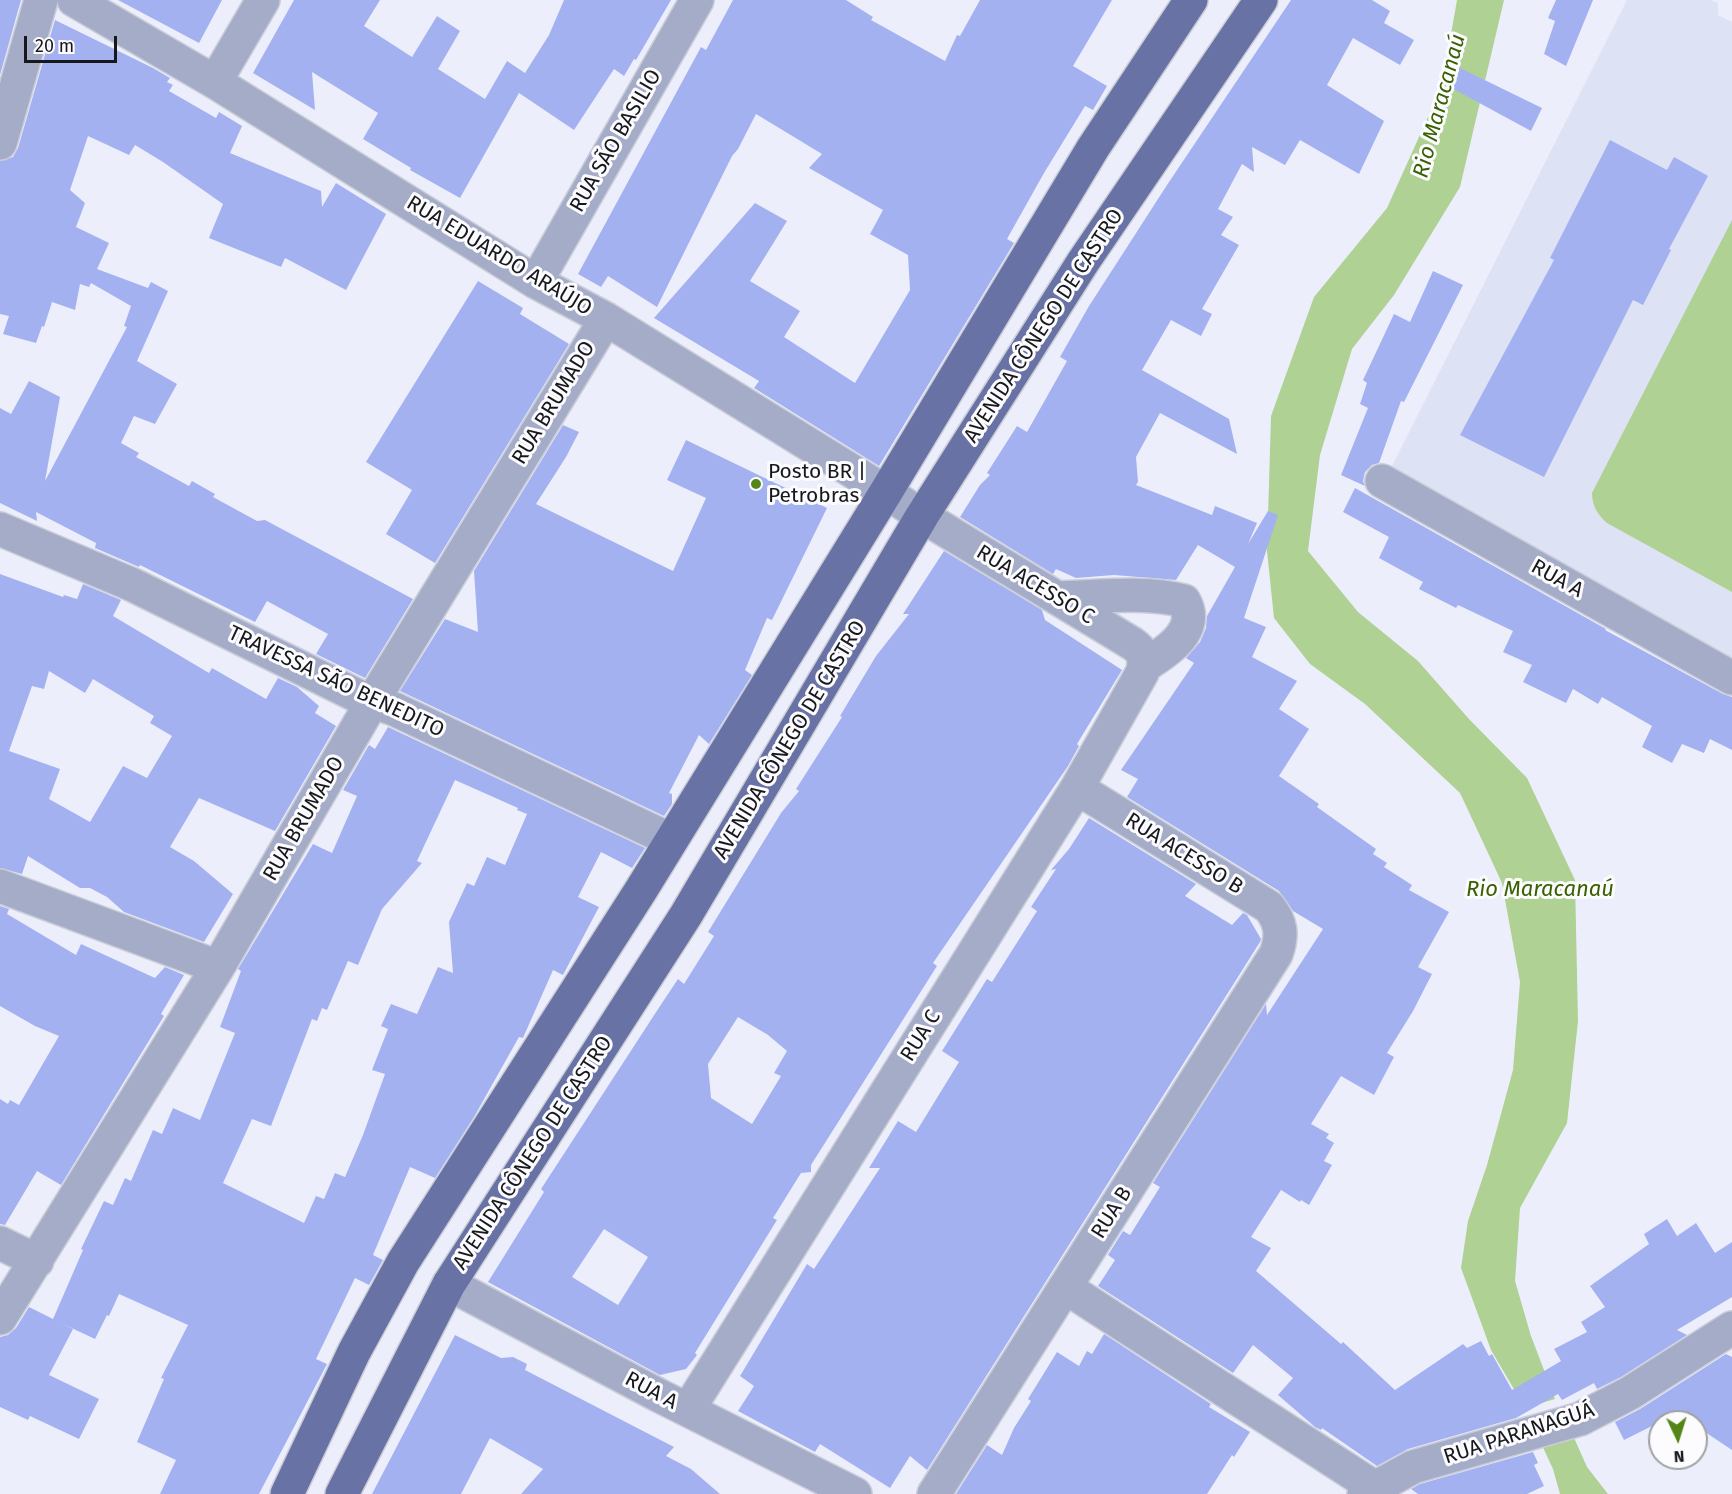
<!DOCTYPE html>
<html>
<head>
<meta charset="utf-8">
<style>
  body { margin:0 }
  #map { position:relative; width:1732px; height:1494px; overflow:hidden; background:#eceffb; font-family:"Fira Sans",sans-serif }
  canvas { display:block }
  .north { position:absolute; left:1648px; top:1410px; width:60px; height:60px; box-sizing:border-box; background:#fcfcff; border:2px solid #a0a1a4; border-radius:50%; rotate:176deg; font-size:16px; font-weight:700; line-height:24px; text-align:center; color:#17181c }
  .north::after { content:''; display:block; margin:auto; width:21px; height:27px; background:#548517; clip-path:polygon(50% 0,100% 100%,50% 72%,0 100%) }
  .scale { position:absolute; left:24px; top:36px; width:93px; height:27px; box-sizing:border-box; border:3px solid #17181c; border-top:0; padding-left:8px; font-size:18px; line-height:21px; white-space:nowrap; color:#17181c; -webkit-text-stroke:4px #fcfcff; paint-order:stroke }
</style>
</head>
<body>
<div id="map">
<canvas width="1732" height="1494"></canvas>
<div class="north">N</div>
<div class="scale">20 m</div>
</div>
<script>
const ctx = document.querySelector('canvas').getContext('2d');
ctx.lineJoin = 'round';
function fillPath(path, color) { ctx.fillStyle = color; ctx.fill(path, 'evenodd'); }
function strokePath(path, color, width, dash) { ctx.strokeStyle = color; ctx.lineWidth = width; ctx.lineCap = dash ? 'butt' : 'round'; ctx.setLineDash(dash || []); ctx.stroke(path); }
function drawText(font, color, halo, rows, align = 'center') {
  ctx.font = font + ' "Fira Sans",sans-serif'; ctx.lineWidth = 6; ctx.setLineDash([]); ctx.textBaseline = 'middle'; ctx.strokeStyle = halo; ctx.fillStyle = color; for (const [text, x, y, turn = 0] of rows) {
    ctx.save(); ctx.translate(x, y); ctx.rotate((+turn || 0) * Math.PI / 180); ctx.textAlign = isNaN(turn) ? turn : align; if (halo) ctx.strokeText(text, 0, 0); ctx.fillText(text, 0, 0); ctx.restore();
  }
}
const built = new Path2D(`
  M1627 0H1711L1718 3V15L1732 22V663L1387 476Z`);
const water = new Path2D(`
  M1457 0H1504L1460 187 1394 295 1352 349 1320 455 1308 551 1358 612 1418 661 1469 719 1527 778 1575 880 1578 1021 1567 1123 1520 1208 1515 1281 1531 1336 1555 1399 1525 1408 1491 1350 1461 1268 1468 1221 1487 1165 1513 1070 1520 982 1502 883 1460 793 1365 704 1310 664 1274 618 1267 551 1271 416 1314 297 1387 208 1442 86Z
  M1732 220V592L1607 523C1598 515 1592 506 1592 493Z
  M1571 1431 1587 1467 1608 1494H1560L1553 1469 1540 1441Z`);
const building = new Path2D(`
  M0 0H21L0 75Z
  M118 0H222L199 43Z
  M294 0H380L364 26 412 57 437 16 460 31 438 69 485 99 507 61 525 73 549 35 564 0H671L636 60 634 59 624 76 614 69 574 130 519 93 460 198 410 170 411 168 363 139 378 113 312 72 315 110 253 73Z
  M733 0H846L873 17 871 20 945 61 957 35 960 36 980 0H1112L1073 66 1107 86 1093 110 1085 106 1044 173 1007 239 1014 243 879 466 754 388 759 381 654 318 755 203 787 221 750 281 800 311 784 337 855 383 910 290 908 255 870 234 883 210 809 168 822 154 756 114 738 149 732 156 657 307 608 276 601 287 578 274 701 47 706 50Z
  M1291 0H1372L1390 11 1384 23 1414 40 1400 65 1353 38 1327 85 1384 121 1359 174 1300 140 1285 165 1252 147 1254 172 1242 164 1218 209 1233 217 1221 235 1239 245 1202 309 1212 314 1201 336 1171 320 1142 370 1229 419 1237 454 1160 413 1136 457 1138 482 1136 485 1212 515 1215 506 1257 523 1248 544 1268 511 1278 515 1244 618 1266 627 1252 657 1297 681 1279 709 1309 729 1279 776 1319 804 1317 807 1376 849 1373 854 1387 863 1384 867 1412 885 1409 890 1449 912 1418 967 1432 974 1413 1011 1387 1053 1394 1057 1374 1095 1341 1076 1311 1124 1329 1134 1326 1138 1334 1143 1324 1161 1332 1165 1309 1205 1301 1200 1300 1202 1281 1190 1251 1237 1271 1248 1256 1271 1341 1344 1343 1342 1395 1390 1463 1344 1467 1348 1481 1341 1489 1356 1492 1354 1512 1390 1561 1361 1554 1349 1587 1332 1581 1322 1605 1307 1590 1286 1649 1244 1644 1234 1667 1219 1677 1236 1696 1223 1715 1253 1732 1242V1297L1677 1330 1687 1335 1621 1377 1597 1389 1594 1383 1562 1400 1558 1394 1516 1418 1408 1449 1377 1466 1322 1428 1321 1430 1315 1427 1278 1395 1293 1378 1253 1345 1233 1373 1098 1286 1115 1260 1108 1255 1123 1231 1130 1235 1160 1187 1153 1183 1266 1004 1267 1015 1323 929 1293 911 1279 891 1127 797 1138 779 1121 770 1194 663 1186 658 1200 642 1206 628 1207 616 1235 567 1198 545 1176 580 1114 575 1076 578 1056 569 1053 574 960 517 980 485 990 475 987 473 1017 426 1027 432 1067 361 1060 357 1089 306 1167 185Z
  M1556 0H1593L1566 66 1544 54 1555 21 1548 18Z
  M55 20 153 68 170 78 167 82 173 85 169 91 216 118 219 112 242 126 230 153 321 191 322 207 336 183 386 214 346 290 285 258 281 267 209 238 223 204 163 162 135 145 129 155 88 136 70 190 85 203 76 227 109 243 97 269 148 288 151 282 168 291 137 361 177 384 155 424 134 416 121 443 139 453 136 457 189 486 192 481 215 494 213 497 257 521 265 520 413 599 365 678 316 654 328 634 267 601 255 622 140 565 139 567 95 548 96 543 36 512 37 521 0 503V408L11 414 29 381 60 397 45 481 127 327 124 326 131 306 91 283 89 287 80 284 75 310 52 302 44 327 42 326 36 343 3 334 9 316 0 314V161L13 157 18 148Z
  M1458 67 1542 108 1531 131 1448 86Z
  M1610 140 1667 170 1674 157 1708 176 1669 249 1671 250 1643 305 1633 300 1544 477 1460 435 1554 260 1550 258Z
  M1433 271 1463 285 1404 402 1401 401 1379 463 1372 465 1365 472 1363 481 1365 486 1341 475 1368 408 1360 404 1367 383 1363 380 1394 314 1410 322Z
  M478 281 523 308 520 314 569 344 435 563 386 534 412 490 366 462Z
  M563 425 579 432 566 457 536 504 673 571 706 498 667 480 686 440 827 508 772 620 767 618 745 670 752 675 709 744 699 735 669 793 672 794V804L664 816 400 691 445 619 478 632 474 571Z
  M1355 488 1606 629 1605 630 1723 694 1732 697V750L1710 739 1704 753 1682 744 1672 763 1642 747 1652 726 1602 697 1598 704 1573 689 1566 703 1523 682 1532 665 1503 652 1513 631 1458 605 1456 608 1419 589 1423 582 1379 558 1389 537 1343 512Z
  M944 551 1042 610 1045 620 1122 670 1077 744 1079 746 1068 766 933 963 937 966 811 1165V1172L801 1173 773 1218 777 1220 695 1353 697 1355 686 1369 660 1375 488 1282 544 1192 541 1189 662 1003 678 979 684 984 714 936 708 932 781 813 799 791 796 789 842 717 840 716 876 656 909 614H903ZM738 1017 768 1035 787 1051 774 1073 781 1076 752 1124 711 1098 708 1064ZM604 1229 648 1257 618 1305 572 1277Z
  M0 574 63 597 64 595 77 599 83 584 121 600 113 616 209 673 212 668 266 699 278 678 297 687 319 706 315 713 336 726 275 831 199 798 170 847 194 861 233 894 204 942 124 912 107 897 90 888H80L28 856 22 874 0 868ZM49 671 85 693 93 679 154 716 150 723 172 736 147 778 123 766 90 822 49 799 60 769 9 751 32 686 44 689Z
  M388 727 645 848 632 868 601 852 578 897 599 907 563 975 553 970 523 1038 519 1037 474 1117 435 1178 410 1167 373 1255 383 1260 369 1285 355 1278 316 1359 327 1364 259 1494H160L176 1460 137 1442 164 1379 161 1378 188 1325 119 1294 109 1316 107 1315 95 1339 61 1323 73 1329 49 1375 99 1399 79 1439 30 1416 28 1420 0 1407V1337L8 1335 16 1328 29 1307 53 1319 83 1250 81 1249 104 1201 113 1205 125 1178 131 1181 153 1130 162 1134 173 1108 200 1120 235 1033 220 1027 241 971 238 969 313 844 332 853 357 796 343 790 369 745 375 749ZM455 780 518 808 517 810 527 814 505 865 487 857 474 886 467 883 449 922 453 973 438 967 417 1014 391 1004 381 1026 388 1029 372 1070 385 1074 363 1135 345 1177 335 1173 324 1199 316 1196 304 1223 223 1183 252 1119 271 1126 312 1019 317 1021 322 1008 327 1010 348 961 358 965 382 909 422 863 417 861Z
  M1089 818 1196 884 1185 896 1232 925 1243 913 1247 915 1261 939 1260 942 927 1470 910 1456 890 1488 820 1444 815 1452 738 1411 754 1386 740 1376 807 1264 814 1269 876 1174 880 1168H869L898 1121 916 1132 959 1062 942 1051 987 979 992 982 1037 911 1031 907 1056 869 1051 870 1069 849Z
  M0 906 9 909 7 914 76 955 81 944 155 978 165 967 184 975 161 1014 164 1016 61 1185 37 1171 5 1225 0 1224V1099L8 1104 10 1100 19 1105 59 1036 35 1026 0 1006Z
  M1104 1334 1211 1404 1209 1407 1250 1432 1234 1457 1232 1455 1207 1494H956L987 1445 1002 1455 1014 1428 1031 1401 1028 1399 1057 1352 1079 1366 1087 1351 1092 1354Z
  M455 1335 501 1358 513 1357 527 1364 525 1370 674 1447 666 1456 691 1469 720 1494H521L543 1469 490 1438 461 1494H372Z
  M1726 1354 1732 1357V1450L1696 1426V1422H1691L1678 1413 1624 1440 1615 1422 1640 1409Z
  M1533 1452 1538 1463 1534 1465 1544 1486 1527 1494H1418L1411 1489 1420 1484Z`);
const minor = new Path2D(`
  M74 0 215 82 536 282 606 319 886 492 922 516 1133 644C1144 652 1146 660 1142 673L1077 788 688 1410
  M215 82 263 0
  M0 143 41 0
  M536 282 697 0
  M1382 481 1732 678
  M0 529 133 585 360 697 394 709 671 840
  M1057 598C1098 597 1144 591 1184 601 1201 631 1166 652 1144 666
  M0 886 218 967
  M0 1243 37 1261
  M449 1284 658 1395 855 1494
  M1065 1287 1374 1487
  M0 1318 218 967 372 702 606 319
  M934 1494 1276 954C1283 935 1281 922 1269 907L1077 788
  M1364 1494 1413 1467 1580 1419 1630 1393 1732 1328`);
const major = new Path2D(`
  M287 1494 354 1352 403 1262 641 890 886 492 1093 148 1191 0
  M342 1494 449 1284 686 915 922 516 1083 262 1261 0`);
const markers = [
  [756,484,6,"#548517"]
];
const streetNames = [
  ["RUA SÃO BASILIO",616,141,-60],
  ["RUA EDUARDO ARAÚJO",499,256,31],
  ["AVENIDA CÔNEGO DE CASTRO",1044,326,-57],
  ["RUA BRUMADO",554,403,-59],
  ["RUA A",1557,579,29],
  ["RUA ACESSO C",1035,585,31],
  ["TRAVESSA SÃO BENEDITO",336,682,25],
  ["AVENIDA CÔNEGO DE CASTRO",790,740,-59],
  ["RUA BRUMADO",304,819,-60],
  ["RUA ACESSO B",1184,854,32],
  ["RUA C",921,1036,-58],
  ["AVENIDA CÔNEGO DE CASTRO",533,1153,-57],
  ["RUA B",1112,1213,-58],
  ["RUA A",651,1391,28],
  ["RUA PARANAGUÁ",1519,1434,-18]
];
const poiNames = [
  ["Posto BR |",768,472],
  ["Petrobras",768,496]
];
const waterNames = [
  ["Rio Maracanaú",1440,106,-75],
  ["Rio Maracanaú",1540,890]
];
fillPath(built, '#dde2f5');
fillPath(water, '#afd193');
fillPath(building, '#a4b1f0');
strokePath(minor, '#cacdd7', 36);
strokePath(major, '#cacdd7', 36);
strokePath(minor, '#a5acc8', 33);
strokePath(major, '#6972a4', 33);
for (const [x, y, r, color] of markers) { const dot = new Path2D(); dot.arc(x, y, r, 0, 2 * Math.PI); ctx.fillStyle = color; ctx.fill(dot); strokePath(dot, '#fcfcff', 2); }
drawText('21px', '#17181c', '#fcfcff', streetNames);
drawText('21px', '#17181c', '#fcfcff', poiNames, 'left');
drawText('italic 22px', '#396001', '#fcfcff', waterNames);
</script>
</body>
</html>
